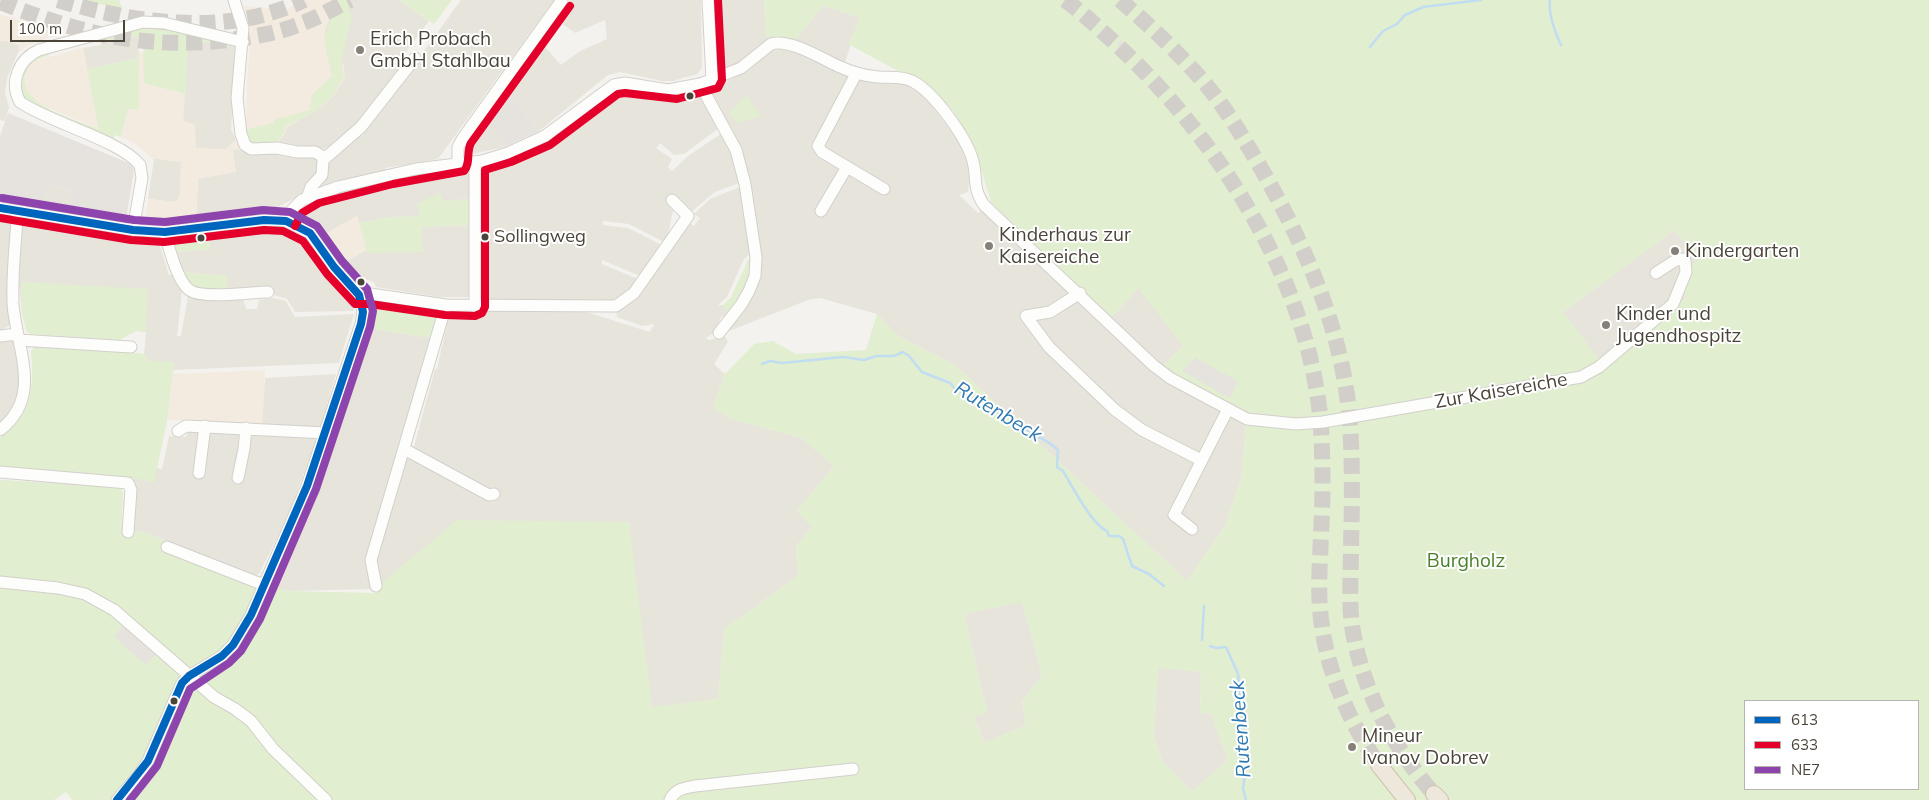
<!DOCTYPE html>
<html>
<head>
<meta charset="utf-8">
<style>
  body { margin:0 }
  #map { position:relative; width:1929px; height:800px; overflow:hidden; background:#f4f2ee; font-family:Mulish,sans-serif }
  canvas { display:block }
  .legend { position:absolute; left:1744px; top:700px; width:175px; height:90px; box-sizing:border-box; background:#fff; border:1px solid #b7b4b0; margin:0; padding:6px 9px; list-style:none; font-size:15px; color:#4b4439 }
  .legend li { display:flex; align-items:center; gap:10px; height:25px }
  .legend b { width:25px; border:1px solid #b7b4b0 }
  .scale { position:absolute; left:10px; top:20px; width:115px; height:22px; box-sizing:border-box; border:2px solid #4b4439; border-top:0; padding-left:6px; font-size:15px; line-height:18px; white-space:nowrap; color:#4b4439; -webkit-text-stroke:4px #fff; paint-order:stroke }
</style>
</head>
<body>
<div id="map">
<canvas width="1929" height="800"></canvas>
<ul class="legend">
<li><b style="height:6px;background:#0065bd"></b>613</li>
<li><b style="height:6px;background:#e4002b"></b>633</li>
<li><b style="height:6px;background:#8e44ad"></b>NE7</li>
</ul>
<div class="scale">100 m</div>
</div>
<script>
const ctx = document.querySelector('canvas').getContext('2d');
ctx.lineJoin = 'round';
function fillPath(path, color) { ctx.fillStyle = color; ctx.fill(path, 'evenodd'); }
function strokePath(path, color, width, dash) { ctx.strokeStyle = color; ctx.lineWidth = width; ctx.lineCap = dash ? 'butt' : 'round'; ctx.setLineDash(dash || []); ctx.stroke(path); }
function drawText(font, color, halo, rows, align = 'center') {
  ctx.font = font + ' Mulish,sans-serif'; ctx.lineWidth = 4; ctx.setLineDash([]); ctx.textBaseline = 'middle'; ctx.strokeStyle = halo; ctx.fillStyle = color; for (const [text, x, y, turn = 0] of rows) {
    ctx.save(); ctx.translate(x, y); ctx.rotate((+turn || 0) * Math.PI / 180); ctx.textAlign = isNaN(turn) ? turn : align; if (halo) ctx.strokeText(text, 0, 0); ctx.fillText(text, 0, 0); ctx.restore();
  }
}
const residential = new Path2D(`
  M335 0H400L429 21 397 64 402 69 380 98 335 148 297 149 276 145 286 132 285 128 315 111 332 98 328 50 324 34Z
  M461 0H554L438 159 385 168V170L318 187 328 176 326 163 358 133 362 136Z
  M571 0H701L702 68 697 74 673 81H662L620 72 608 75 539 131 505 88 540 41 561 65 580 51 607 39 605 20 575 33 556 19Z
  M713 0H764L766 36 769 38 746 60 726 70 717 63Z
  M823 5 860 18 844 65 794 42Z
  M138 36 139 58 87 69 83 48 101 45V42Z
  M188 39 236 47 231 129 236 140 226 149H196L183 121Z
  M6 40 21 46 7 78 5 92 9 107 5 121 0 120V41Z
  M786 48 863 81H894L908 84 923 94 962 146 970 170 968 192 959 195 978 213 983 208 1154 369 1246 424 1241 479 1225 526 1187 581 955 365 898 336 877 314 820 298 808 300 724 333 757 270 746 167 711 90 749 70 771 50Z
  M631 93 670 98 691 93 700 95 719 128 684 154 674 155 660 143 656 148 672 159 668 167 672 171 688 156 722 133 733 156 739 183 715 192 691 212 674 206 668 235 664 242 629 224 603 221V225L628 228 662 245 640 276 602 260V264L638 279 631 289 615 300H482L479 168 536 148 577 117 580 122 610 98Z
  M478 128 484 132 493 129 502 140 504 147 472 154 468 142Z
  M233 149 312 156 317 159 318 171 300 196 274 209 196 219 198 179Z
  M152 158 181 162 180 194 176 202 148 199 154 160Z
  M471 168 472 199 442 201 440 194 420 216 392 217 359 223 357 216 327 233 326 231 320 234 316 227 299 219 298 212 303 208 339 190 439 170Z
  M49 184 72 191 66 209 42 204Z
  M740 187 751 253 744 259 727 297 718 305H723L729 314 720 318 718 330 706 338 709 340 725 336 728 342 714 364 725 374 713 407 731 419 802 438 834 466 797 511 812 527 796 546 798 576 724 629 718 699 652 708 628 522 379 585 375 562 406 456 413 450 435 369H437L450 310 583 311 650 332 654 324 642 326 617 317 616 310 625 307 640 293 689 223 694 226 700 218 694 214 710 199Z
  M0 215 10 217 12 220 11 325 0 330Z
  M22 220 159 243 169 275H173L182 292 177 336H181L188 296 201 300 240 299 244 301 246 309H257L259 300 273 298 286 301 295 317 354 314 339 363 173 370 167 420 157 468 162 469 169 436 186 437 188 431 314 438 316 441 288 516 259 574 255 575 144 532 11 523 0 480 118 487 123 493 121 526 132 528 134 478 12 471 0 438 16 424 27 408 32 390 33 370 31 351 34 347 144 354 146 332 136 331 119 340 27 332 22 313 19 282Z
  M472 225 470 297H439L376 287 374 282 354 276 340 265 366 250 367 253 373 251 421 227Z
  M272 229H288L309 239 335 280 347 293 354 311 295 312 287 299 274 295 273 288 227 290V276L190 273 182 269 176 252 210 249 209 236Z
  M1674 230 1701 259 1687 298 1600 362 1563 312Z
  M1138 288 1169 313 1183 346 1161 368 1111 318Z
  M368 328 432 338 371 552 373 589 287 591 274 586 319 480Z
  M12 339 15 342 21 370 19 395 14 407 0 423V341Z
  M336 374 320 428 262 425 265 378Z
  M1022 601 1042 676 1022 701 1026 725 984 743 974 717 987 712 964 614Z
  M1158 667 1201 672 1200 713 1211 714 1228 760 1192 792 1163 762 1154 737Z`);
const commercial = new Path2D(`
  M301 0H335L324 34 328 49 344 65 345 78 332 98 315 111 285 128 286 131 277 143 246 131 247 85 251 24 244 6 286 10Z
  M0 14 60 33 25 47 19 52V43L0 41Z
  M83 48 100 129 41 105 31 98 25 87 26 72 34 61Z
  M139 52 187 54 183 121 195 124 196 148 226 149 236 140 242 149 233 150 236 172 198 179 196 219 162 221 149 219 146 215 148 199 176 202 180 194 181 162 152 158 134 143 121 137 128 109 139 108Z
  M357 216 366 250 340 265 320 234 326 231 327 233Z
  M265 370 262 425 167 420 173 374Z`);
const industrial = new Path2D(`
  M505 88 539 131 504 147 502 140 493 129 484 132 478 128Z
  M8 113 131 164 134 170 126 219 66 209 72 191 49 184 42 204 0 197V136Z`);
const green = new Path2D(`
  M87 0H119L123 11Z
  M336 0H347L352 18 341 60 344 77 331 98 314 112 284 127 285 131 276 145H255L248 141 243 121 245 120 247 129 273 123 276 119 310 110 312 95 332 76 324 41Z
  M400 0H452L434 24Z
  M764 0H1929V800H72L66 792 54 800H0V480L121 488 123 493 121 531 144 532 287 591 376 593 379 585 457 520 629 522 652 707 718 699 724 629 798 576 796 546 812 527 797 511 834 466 802 438 731 419 713 407 725 374 754 344 773 341 796 354 866 350 877 314 898 336 955 365 1187 581 1225 526 1241 479 1246 424 1161 368 1183 346 1138 288 1111 318 991 202 976 153 954 112 935 91 848 44 860 18 823 5 794 42 779 36 769 38 766 36ZM1674 230 1700 258 1675 279 1687 298 1601 362 1563 312ZM1022 602 1042 676 1022 701 1026 725 984 743 974 718 987 712 964 614ZM1158 668 1201 672 1200 713 1211 714 1228 760 1192 792 1163 762 1154 737ZM1745 701H1918V789H1745Z
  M151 26 238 45 236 47 188 39 186 94 144 83 143 39 138 36 101 42 102 38Z
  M48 53 49 56C38 58 30 62 26 73 15 105 78 120 99 129L87 69 139 58V109H128L121 137 115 135 112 141 26 102C15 78 23 61 48 53Z
  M747 96 761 116 737 123 729 113Z
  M440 193 442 201 472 199V225L422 227 423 252 367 253 359 223 392 217 420 216 417 204Z
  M209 236 210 249 176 252 173 243 176 239Z
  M752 259 755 266 745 290 740 294 743 299 729 314 723 305 731 297 748 260Z
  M182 269 190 273 227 276V290C203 290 193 293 182 269Z
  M21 282 148 289 146 332 136 331 119 340 31 334 27 332 22 313Z
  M375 302 439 311 432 338 368 328Z
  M39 346 144 354 149 361 174 362 167 420 154 483 135 478 0 469V438C31 419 35 384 31 351Z`);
const parking = new Path2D(`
  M1120 40 1134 51 1131 56 1117 45Z
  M1195 358 1238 381 1230 398 1182 371Z
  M124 624 156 654 146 665 114 637Z`);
const stream = new Path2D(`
  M1550 0C1548 14 1555 32 1561 45
  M1370 47 1383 31 1397 24 1405 15 1423 7 1481 0
  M762 364 770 361 782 363 843 357 864 360 876 356H894L903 352 909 356 922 372 950 383 955 389 984 403 986 407 990 406C1000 416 1001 412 1010 417 1014 420 1017 425 1022 427 1034 435 1048 440 1058 450L1057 467 1063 471C1071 484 1092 525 1107 531L1109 536H1119L1123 539 1132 566 1149 574 1164 586
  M1202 640 1204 606
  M1210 646 1216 648 1226 647 1238 674 1244 728 1242 756 1245 774 1243 788 1246 800`);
const highwayTunnel = new Path2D(`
  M58 0C136 24 227 37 304 0
  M1065 0C1079 10 1092 22 1105 34 1213 129 1311 280 1321 427 1323 462 1323 499 1321 535 1320 565 1317 596 1322 626 1328 674 1351 725 1379 765
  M1120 0C1149 25 1178 52 1203 81 1226 108 1244 139 1262 170 1304 244 1340 324 1349 411 1353 456 1352 503 1351 548 1351 578 1348 609 1354 637 1365 696 1395 749 1434 794
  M0 2C81 34 148 51 236 39 259 36 282 32 303 23 319 17 334 8 350 0`);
const minor = new Path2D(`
  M234 0 243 28 237 98 241 134 245 145 251 149 277 148 297 152H315L322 156 323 160
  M708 0 712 80
  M856 74 818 146 822 152 884 189
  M700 84 736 150 745 184 756 257 755 276 749 291 741 305 719 333
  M458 163V147L463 138 562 0
  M307 198 311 187 322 175 323 160 361 127 415 58
  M0 208 133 230 165 232 264 220 286 221 310 233 334 267 359 295 363 312 361 324 307 486 251 615 233 645 222 656 189 676 182 683 148 761 139 775 117 800
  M821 211 847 167
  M286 221 289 213 302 200 338 187 416 169 482 161 508 153 545 136 614 85 625 83 668 90 700 84 741 68 771 44C788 38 821 58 838 66 851 72 863 76 878 77 889 78 901 76 912 81 934 92 970 141 974 166 977 183 973 188 984 205L1153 365 1170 378 1247 419 1296 424 1323 422 1581 377 1599 367 1673 304 1686 272 1685 261 1682 259 1676 260 1656 273
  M133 230 142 178 140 165C120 140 50 123 20 102 9 82 19 59 39 50L143 22 164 23 243 42
  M165 232C168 246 178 284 191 291 206 299 250 292 268 292
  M1080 293 1050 312 1026 316 1049 347 1115 410 1142 430 1201 460
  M359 295 370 294 446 305 616 306 634 293 688 216 672 200
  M475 306V162
  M0 336 17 334
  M19 340 131 347
  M0 430C44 396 16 348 13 304 12 273 15 242 18 211
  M178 431 186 426 326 433
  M404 449 489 495 494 494
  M0 472 128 483 131 490 128 532
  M199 473 205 426
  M238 478 244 449 246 428
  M1192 529 1174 515 1228 409
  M167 547 264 585
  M0 582 58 588 85 594 114 610 214 697 235 709 251 721 273 749 326 800
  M376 586 371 560 446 305
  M670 800C675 789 684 788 695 786L853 769`);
const highway = new Path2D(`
  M1379 765 1407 800
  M1434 794 1440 800`);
const bus1 = new Path2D(`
  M0 208 133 230 165 232 264 220 286 221 310 233 334 267 359 295 363 312 361 324 307 486 251 615 233 645 222 656 189 676 182 683 148 761 117 800`);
const bus2 = new Path2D(`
  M0 218 131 240 164 242 264 230 283 231 303 241 327 274 355 304H370L445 315 475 316 482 313 485 307V170L511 162 550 145 618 94 625 93 677 99 718 88 722 80 718 0
  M295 226 302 213 319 203 393 184 464 171C471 163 466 152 471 143L570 6`);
const bus3 = new Path2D(`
  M2 198 134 220 165 222 263 210 290 212 317 226 342 261 367 289 373 311 370 327 316 489 260 619 241 651 229 663 190 689 157 766 130 800`);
const markers = [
  [360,50,5,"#868178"],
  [690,96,4.5,"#4b4439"],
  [485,237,4.5,"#4b4439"],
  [201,238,4.5,"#4b4439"],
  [989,246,5,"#868178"],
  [1675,251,5,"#868178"],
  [361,282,4.5,"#4b4439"],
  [1606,325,5,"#868178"],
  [174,701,4.5,"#4b4439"],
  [1352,747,5,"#868178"]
];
const busNames = [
  ["Sollingweg",494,237]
];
const poiNames = [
  ["Erich Probach",370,39],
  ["GmbH Stahlbau",370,61],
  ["Kinderhaus zur",999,235],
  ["Kaisereiche",999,257],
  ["Kindergarten",1685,251],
  ["Kinder und",1616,314],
  ["Jugendhospitz",1616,336],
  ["Mineur",1362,736],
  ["Ivanov Dobrev",1362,758]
];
const streetNames = [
  ["Zur Kaisereiche",1501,391,-10]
];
const parkNames = [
  ["Burgholz",1466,561]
];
const waterNames = [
  ["Rutenbeck",998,412,31],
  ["Rutenbeck",1241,729,-94]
];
fillPath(residential, '#e7e4dc');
fillPath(commercial, '#f3ebdf');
fillPath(industrial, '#e6e2de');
fillPath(green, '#e1eecf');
fillPath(parking, '#e6e3df');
strokePath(stream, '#c0ddf1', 2.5);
strokePath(highwayTunnel, '#d2cfca', 16, [16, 8]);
strokePath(minor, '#d2d0cb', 13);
strokePath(highway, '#ccbfa9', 18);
strokePath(minor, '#fdfdfc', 11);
strokePath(highway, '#ede8db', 16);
strokePath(bus1, '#0065bd', 8);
strokePath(bus2, '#e4002b', 8);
strokePath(bus3, '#8e44ad', 8);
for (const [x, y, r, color] of markers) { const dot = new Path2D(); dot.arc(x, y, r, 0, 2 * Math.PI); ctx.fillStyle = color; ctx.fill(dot); strokePath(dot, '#fff', 2); }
drawText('18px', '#4b4439', '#fff', busNames, 'left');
drawText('19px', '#4b4439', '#fff', poiNames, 'left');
drawText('19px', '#4b4439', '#fff', streetNames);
drawText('19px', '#4a7f2a', '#fff', parkNames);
drawText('italic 20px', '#2e7ab2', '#fff', waterNames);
</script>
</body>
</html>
